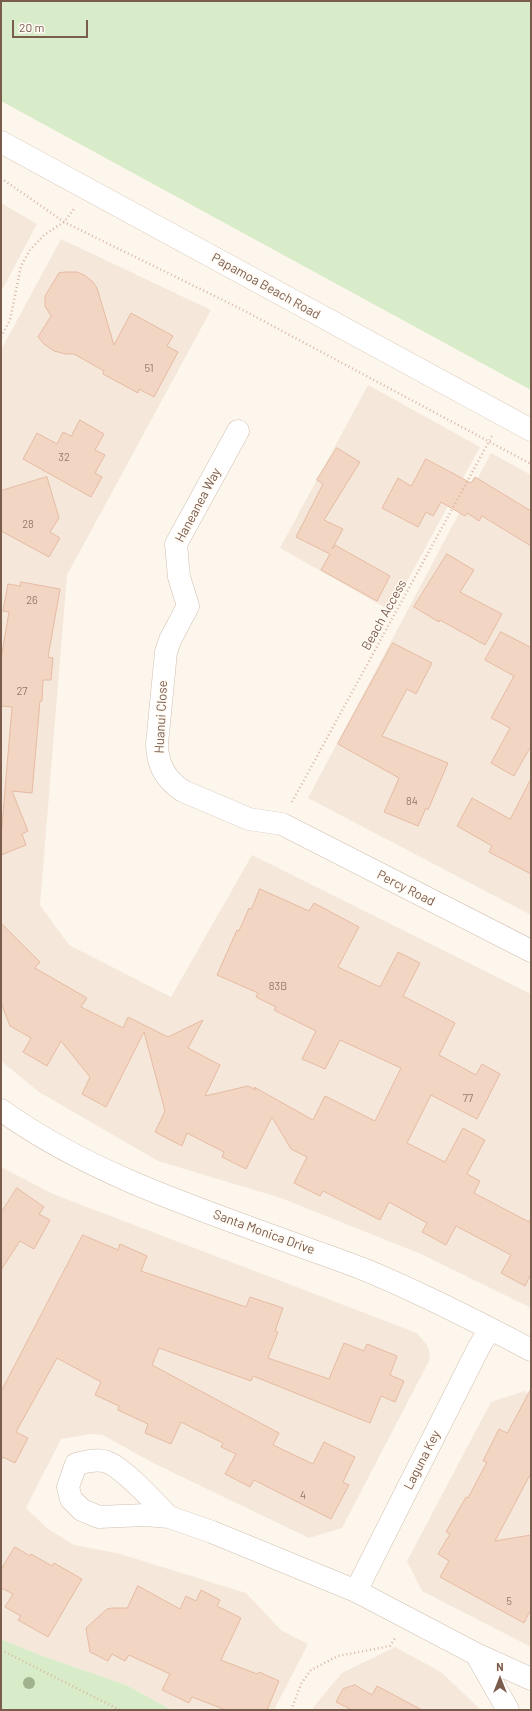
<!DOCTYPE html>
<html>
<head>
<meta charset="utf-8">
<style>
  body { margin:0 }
  #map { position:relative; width:532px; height:1711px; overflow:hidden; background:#fdf6ec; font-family:Barlow,sans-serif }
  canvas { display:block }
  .frame { position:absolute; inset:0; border:2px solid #7a5c4d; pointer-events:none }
  .north { position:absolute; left:480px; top:1659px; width:40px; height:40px; -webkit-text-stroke:3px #fffaf3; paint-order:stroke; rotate:0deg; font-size:11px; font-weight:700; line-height:16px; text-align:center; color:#7a5c4d }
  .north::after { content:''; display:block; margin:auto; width:14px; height:18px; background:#7a5c4d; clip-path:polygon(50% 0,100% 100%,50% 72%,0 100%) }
  .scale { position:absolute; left:12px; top:20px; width:76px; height:18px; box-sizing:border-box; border:2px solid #7a5c4d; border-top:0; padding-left:5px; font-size:12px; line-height:14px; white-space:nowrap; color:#7a5c4d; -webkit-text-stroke:3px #fffaf3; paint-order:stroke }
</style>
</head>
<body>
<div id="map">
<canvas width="532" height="1711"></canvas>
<div class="frame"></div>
<div class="north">N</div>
<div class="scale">20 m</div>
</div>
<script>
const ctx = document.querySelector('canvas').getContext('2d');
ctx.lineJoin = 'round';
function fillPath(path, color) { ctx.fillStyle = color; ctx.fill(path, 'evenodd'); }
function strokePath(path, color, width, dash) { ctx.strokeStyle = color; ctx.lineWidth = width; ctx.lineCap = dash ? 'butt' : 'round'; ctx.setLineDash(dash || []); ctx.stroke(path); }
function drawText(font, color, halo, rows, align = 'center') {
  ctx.font = font + ' Barlow,sans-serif'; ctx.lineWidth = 3; ctx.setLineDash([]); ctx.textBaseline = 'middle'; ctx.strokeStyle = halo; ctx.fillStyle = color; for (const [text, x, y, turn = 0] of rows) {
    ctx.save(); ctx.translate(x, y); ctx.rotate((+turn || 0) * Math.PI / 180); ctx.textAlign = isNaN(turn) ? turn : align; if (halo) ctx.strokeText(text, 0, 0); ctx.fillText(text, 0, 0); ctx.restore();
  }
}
const residential = new Path2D(`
  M1 203 37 224 1 292Z
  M61 239 211 310 67 575 40 905 69 945 171 997 252 855 531 994V1308L421 1254 281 1198 158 1161 39 1092 1 1061V350Z
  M368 385 480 447 391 611 280 548Z
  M491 453 531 475V915L308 798Z
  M1 1167 53 1194 417 1333 427 1345 430 1354 429 1361 342 1528 309 1538 151 1462 103 1435 90 1434 61 1439 26 1508 48 1529 74 1545 117 1553 246 1593 281 1630 308 1644 274 1710H172L126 1685 40 1655 1 1639Z
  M525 1391 531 1395V1647L422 1591 407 1561 491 1402Z
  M395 1647 441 1672 481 1710H312L315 1705 342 1673Z`);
const green = new Path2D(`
  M1 1H531V390L1 101Z
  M1 1639 40 1655 126 1685 172 1710H1Z`);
const building = new Path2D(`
  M66 272H77L84 275 93 282 97 288 114 345 131 313 173 336 167 346 178 352 154 397 139 389 138 393 103 374 104 371 74 354H66L54 351 44 344 38 337 51 316 45 306V296L59 273Z
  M80 420 104 434 95 450 105 455 95 473 102 477 91 497 23 459 37 433 57 444 63 432 71 436Z
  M337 448 360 462 324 520 343 529 332 549 335 545 390 576 377 601 321 570 330 554 296 537 323 484 317 480Z
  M426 459 471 483 475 477 531 511V546L482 516 479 521 467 513 465 516 441 502 433 516 426 512 418 527 382 508 398 478 411 486Z
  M47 477 59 518 50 532 60 538 49 557 1 531V491Z
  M447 554 474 570 460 592 502 614 485 645 440 620 439 622 414 607Z
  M21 582 60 589 48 657 53 658 51 680H43L42 701H40L32 793 12 791 28 831 22 834 26 845 1 855V838L12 707 1 706V659L9 612 3 611 8 584 20 586Z
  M501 632 530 647 531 645V746L514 776 491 763 510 728 491 718 514 676 485 660Z
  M393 643 432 663 416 694 407 689 382 736 448 763 428 810 426 808 418 826 384 812 399 778 338 744Z
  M531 779V874L489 852 492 846 457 826 472 798 510 819Z
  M260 889 309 911 314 903 359 927 338 967 380 987 398 952 420 963 403 996 455 1023 439 1055 476 1075 482 1064 500 1074 477 1119 431 1095 407 1143 445 1162 463 1128 485 1140 467 1174 480 1181 474 1193 529 1222 531 1218V1274L525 1286 501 1273 511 1255 456 1226 446 1245 422 1232 427 1223 389 1202 380 1220 323 1191 320 1196 294 1183 307 1157 291 1149 272 1117 246 1169 222 1157 224 1152 187 1133 182 1146 155 1132 165 1111 144 1032 106 1107 82 1094 90 1077 61 1041 47 1066 23 1052 31 1038 10 1026 1 1003V923L40 962 35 968 87 998 81 1007 123 1028 128 1017 168 1037 203 1020 188 1048 220 1065 205 1096 248 1086 256 1090 254 1087 313 1120 325 1096 375 1121 401 1068 340 1040 325 1069 302 1059 316 1031 274 1010 276 1007 256 997 258 993 217 975 237 930 239 931 249 908 251 909Z
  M17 1188 44 1207 39 1214 50 1220 34 1249 20 1241 1 1270V1213Z
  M83 1235 118 1250 120 1244 147 1256 141 1271 246 1307 250 1297 283 1308 275 1331 278 1332 268 1358 329 1379 344 1343 364 1351 367 1344 397 1356 390 1375 404 1381 395 1402 381 1396 370 1423 253 1376 251 1381 159 1348 152 1365 279 1433 273 1445 313 1464 324 1442 355 1457 343 1482 349 1485 331 1519 254 1480 250 1487 225 1474 236 1454 221 1447 223 1443 181 1422 171 1444 145 1433 148 1424 118 1410 119 1406 95 1395 101 1382 57 1358 16 1432 28 1438 15 1463 3 1457 1 1460V1392Z
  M531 1389V1473L495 1541 531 1535V1609L524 1623 440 1577 449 1561 438 1554 450 1534 446 1532 466 1497 468 1498 487 1462 483 1461 499 1429 507 1433Z
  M15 1547 30 1556 31 1554 52 1566 54 1563 82 1579 48 1637 18 1620 21 1616 5 1607 13 1594 1 1588V1570Z
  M138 1586 180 1609 186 1596 196 1601 201 1590 220 1600 217 1606 241 1618 221 1660 257 1674 259 1672 279 1681 267 1710H226L192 1697 189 1703 162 1690 170 1674 129 1655 125 1661 112 1654 108 1661 90 1652 86 1628 107 1609 112 1608H127Z
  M355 1685 372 1695 377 1686 422 1710H352L336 1702 343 1689Z`);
const path = new Path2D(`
  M1 178 64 222 241 309 531 464
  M1 337 10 320 21 266 30 250 44 235 64 222 74 209
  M292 802 492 436
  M1 1650 120 1710
  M291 1710 301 1684 311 1670 338 1656 390 1646 395 1638`);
const minor = new Path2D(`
  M238 431 176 544 179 577 188 606 170 640 166 652 157 744C157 764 166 780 183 791L249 819 282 824 531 951
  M1 1110C93 1176 203 1210 308 1249 328 1256 348 1263 368 1271 423 1294 478 1322 531 1350
  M169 1517C155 1503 124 1468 107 1462 97 1458 86 1462 76 1464L68 1487 71 1499 82 1510 99 1517 145 1515 169 1517 212 1532 356 1591 476 1654 531 1679
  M356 1591 479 1347 490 1329
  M476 1654 508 1710`);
const secondary = new Path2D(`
  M1 142 531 430`);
const trees = [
  [29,1683]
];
const numberNames = [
  ["51",149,368],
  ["32",64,457],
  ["28",28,524],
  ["26",32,600],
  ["27",22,691],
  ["84",412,801],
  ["83B",278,986],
  ["77",468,1098],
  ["4",303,1495],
  ["5",509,1601]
];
const streetNames = [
  ["Papamoa Beach Road",266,286,29],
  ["Haneanea Way",198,505,-62],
  ["Beach Access",384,615,-61],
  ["Huanui Close",161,717,-87],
  ["Percy Road",406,888,27],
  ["Santa Monica Drive",264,1232,20],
  ["Laguna Key",422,1460,-63]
];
fillPath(residential, '#f5e8da');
fillPath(green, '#d8ecc9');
fillPath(building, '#f3d5c3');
strokePath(building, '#e6bba3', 1);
strokePath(minor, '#d1beb0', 23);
strokePath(secondary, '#d6c0b0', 23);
strokePath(path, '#d9b8a5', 2.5, [1, 3]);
strokePath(minor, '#fff', 22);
strokePath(secondary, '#fff', 22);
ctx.fillStyle = '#a0b28e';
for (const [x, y] of trees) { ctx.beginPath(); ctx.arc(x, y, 6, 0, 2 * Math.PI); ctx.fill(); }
drawText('11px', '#987a6a', null, numberNames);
drawText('13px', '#7a5c4d', '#fffaf3', streetNames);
</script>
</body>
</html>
